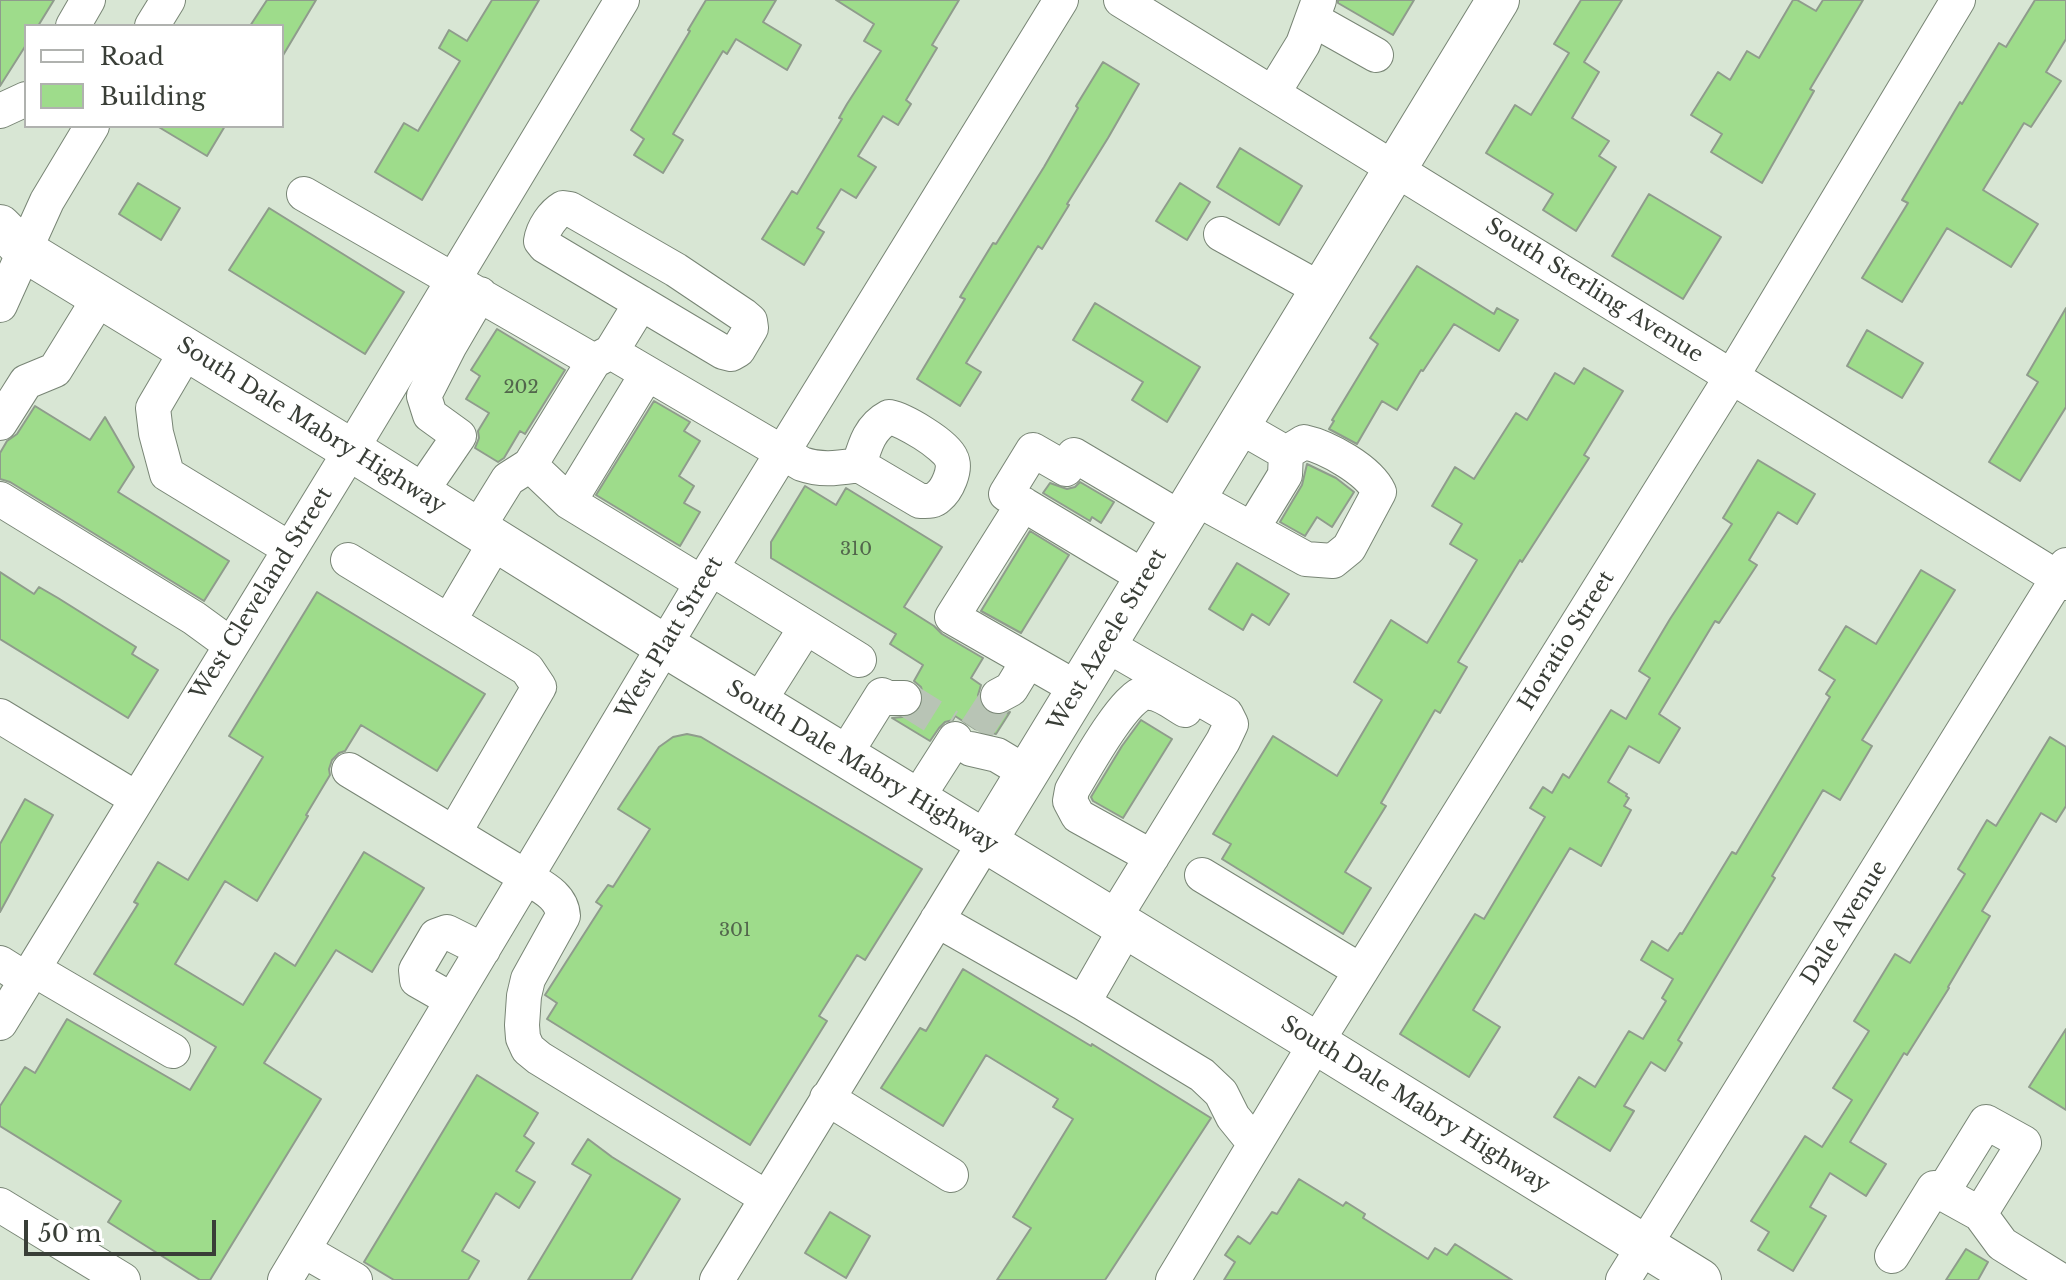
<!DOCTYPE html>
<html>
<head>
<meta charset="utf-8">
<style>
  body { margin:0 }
  #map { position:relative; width:2066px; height:1280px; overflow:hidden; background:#d8e6d4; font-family:"Libre Baskerville",serif }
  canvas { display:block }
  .legend { position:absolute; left:24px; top:24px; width:260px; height:104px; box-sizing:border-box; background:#fff; border:2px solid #b0b2af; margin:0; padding:10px 14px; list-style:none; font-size:24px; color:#393e37 }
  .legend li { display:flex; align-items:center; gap:16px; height:40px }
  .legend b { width:40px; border:2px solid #b0b2af }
  .scale { position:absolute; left:24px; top:1220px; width:192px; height:36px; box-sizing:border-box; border:4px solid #393e37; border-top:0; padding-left:10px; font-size:24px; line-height:28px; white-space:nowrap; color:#393e37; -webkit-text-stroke:6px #fff; paint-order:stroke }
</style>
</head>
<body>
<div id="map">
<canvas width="2066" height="1280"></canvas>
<ul class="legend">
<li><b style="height:10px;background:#fff"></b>Road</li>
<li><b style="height:22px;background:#9edc8b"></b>Building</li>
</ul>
<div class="scale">50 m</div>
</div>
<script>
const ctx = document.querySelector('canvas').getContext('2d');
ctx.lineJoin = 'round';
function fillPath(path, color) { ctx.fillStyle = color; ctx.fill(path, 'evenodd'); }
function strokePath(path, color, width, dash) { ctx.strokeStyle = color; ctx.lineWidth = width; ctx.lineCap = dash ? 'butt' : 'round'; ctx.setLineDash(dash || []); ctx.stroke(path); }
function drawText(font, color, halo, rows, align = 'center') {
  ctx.font = font + ' "Libre Baskerville",serif'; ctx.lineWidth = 7; ctx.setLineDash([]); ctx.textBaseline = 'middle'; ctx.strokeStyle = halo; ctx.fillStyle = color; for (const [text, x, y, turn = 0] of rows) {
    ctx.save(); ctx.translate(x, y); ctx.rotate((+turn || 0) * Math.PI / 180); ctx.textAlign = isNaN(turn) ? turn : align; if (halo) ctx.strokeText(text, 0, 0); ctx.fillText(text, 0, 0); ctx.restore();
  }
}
const building = new Path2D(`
  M0 0H54L38 26H26V45L0 86Z
  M267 0H316L282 57V26H250Z
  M492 0H539L422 200 375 172 404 123 418 131 460 61 439 48 449 30 467 41Z
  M706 0H776L763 22 801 45 787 70 736 39 727 54 723 51 673 134 683 140 663 173 634 155 644 139 631 130 690 31 688 30Z
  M836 0H959L932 45 937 48 906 100 911 104 898 125 883 116 858 156 876 167 856 198 841 189 817 228 824 232 804 265 762 239 792 191 797 194 842 119 839 118 847 104 881 51 864 41 874 24Z
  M1338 0H1414L1393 35 1338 3Z
  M1581 0H1622L1584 62 1599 72 1572 118 1609 141 1599 156 1616 167 1576 231 1543 210 1553 194 1486 153 1515 105 1531 115 1569 53 1554 44Z
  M1793 0H1797L1816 11 1823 0H1863L1810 89 1814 91 1762 183 1711 152 1722 134 1691 115 1718 72 1730 80 1747 51 1759 58Z
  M2035 0H2066V39L2046 72 2061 81 2031 127 2024 123 1983 190 2038 224 2011 267 1947 228 1902 302 1862 278 1908 203 1902 200 1960 102 1962 104 1999 43 2006 47Z
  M1103 62 1139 84 1108 138 1067 204 1069 205 1042 249 1038 246 966 363 981 372 960 406 917 379 965 299 960 297 993 243 996 244 1044 167 1078 108 1076 106Z
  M157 126H225L207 156Z
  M1240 148 1302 186 1279 225 1217 187Z
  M138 183 180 208 161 240 119 214Z
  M1180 183 1210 202 1187 240 1156 221Z
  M1649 194 1721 237 1683 299 1612 256Z
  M269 208 404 292 365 354 229 270Z
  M1417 266 1494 314 1497 308 1518 320 1499 351 1454 324 1423 371 1421 370 1397 410 1382 401 1357 444 1329 429 1334 421 1332 420 1378 344 1370 338Z
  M1095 303 1200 367 1167 422 1132 400 1143 382 1073 340Z
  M2066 308V407L2020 481 1989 462 2038 382 2027 375Z
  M497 329 565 370 525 434 520 431 504 458 498 462 475 448 479 438 478 431 489 413 466 399 480 376 471 370Z
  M1867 330 1923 363 1902 398 1847 366Z
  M1584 368 1623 391 1584 455 1589 458 1522 562 1520 560 1458 662 1467 667 1440 713 1435 710 1381 803 1386 806 1345 872 1371 888 1343 934 1222 859 1231 844 1213 834 1273 736 1337 776 1382 700 1354 682 1391 620 1427 643 1477 560 1450 544 1462 524 1432 506 1455 467 1474 479 1516 413 1527 420 1555 373 1574 384Z
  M654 401 690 422 684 431 700 441 679 476 694 486 684 503 700 512 680 546 596 495Z
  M35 406 90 440 105 417 134 467 118 492 229 561 204 601 10 482 0 479V453L7 441 17 434Z
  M1758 460 1815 494 1797 524 1778 512 1749 560 1757 565 1719 623 1715 621 1659 714 1680 728 1659 763 1629 746 1608 782 1627 794 1626 796 1629 798 1624 806 1631 810 1601 866 1570 848 1473 1010 1500 1027 1469 1077 1400 1034 1475 914 1484 919 1545 817 1530 808 1543 787 1552 793 1563 774 1569 778 1611 710 1626 719 1650 678 1639 671 1670 619 1732 524 1723 518Z
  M1307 464 1336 478 1354 492 1332 527 1317 517 1305 536 1280 522 1302 485Z
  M1080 482 1114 502 1101 523 1092 517 1090 521 1043 493 1050 483 1067 489 1075 487Z
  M805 486 836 505 846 488 942 547 904 607 934 626 942 634 983 658 971 678 981 685 978 695 980 705 987 713 997 716 1010 712 996 734 975 729 955 716 953 720 945 722 939 728 930 741 892 718 913 716 921 709 924 697 921 687 914 681 923 665 890 644 896 634 771 558V542Z
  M1030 531 1069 555 1021 633 981 611Z
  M1237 563 1289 594 1269 625 1252 614 1243 630 1209 609Z
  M1921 570 1955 590 1862 740 1872 746 1840 800 1823 790 1772 876 1775 878 1678 1040 1682 1043 1665 1071 1651 1062 1624 1106 1634 1111 1610 1151 1554 1117 1579 1077 1595 1087 1629 1031 1643 1039 1666 1001 1662 998 1673 979 1641 960 1652 941 1668 951 1680 933 1682 934 1732 852 1736 854 1830 697 1826 694 1835 680 1819 670 1846 626 1876 644Z
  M0 572 34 594 39 587 58 598 136 647 132 654 158 670 128 718 0 639Z
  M317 592 485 694 437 771 361 725 345 751 339 753 332 760 329 769 330 775 306 815 308 816 257 901 225 881 175 964 243 1005 275 953 295 966 364 852 424 888 372 972 336 950 264 1063 321 1099 210 1280H200L108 1222 121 1201 0 1126V1106L25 1067 35 1073 67 1019 190 1090 216 1047 94 974 138 904 134 902 158 862 188 880 263 757 229 736Z
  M1141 720 1172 739 1123 818 1093 801 1091 797 1122 746Z
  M687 734 701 737 922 869 865 960 857 955 819 1016 827 1021 750 1145 547 1019 557 1003 545 995 602 906 596 902 608 885 613 887 650 829 618 809 659 747 673 737Z
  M2050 737 2066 747V806L2056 822 2041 813 1982 911 1990 916 1948 987 1949 988 1907 1055 1904 1053 1850 1142 1886 1164 1866 1196 1830 1173 1810 1207 1826 1216 1793 1271 1758 1250 1769 1232 1751 1221 1805 1136 1822 1147 1852 1100 1833 1088 1869 1031 1854 1021 1895 954 1910 963 1965 874 1958 869 1987 820 1996 826Z
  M25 799 53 815 0 912V844Z
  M963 969 1091 1046 1092 1044 1211 1118 1105 1280H997L1031 1228 1013 1217 1073 1119 1053 1107 1058 1099 986 1055 943 1126 881 1088 920 1028 926 1031Z
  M2066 1029V1110L2029 1087Z
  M477 1075 538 1113 524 1136 534 1143 516 1171 535 1182 519 1208 496 1193 462 1251 479 1261 468 1280H394L364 1262Z
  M588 1139 612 1157 680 1199 631 1280H528L591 1175 572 1164Z
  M1299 1179 1343 1206 1346 1202 1365 1214 1363 1218 1428 1259 1435 1248 1447 1255 1455 1244 1512 1280H1224L1235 1262 1225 1255 1238 1236 1250 1244 1272 1212 1277 1214Z
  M830 1212 870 1236 846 1278 805 1253Z
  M1966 1249 1988 1262 1978 1280H1946Z`);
const minorTunnel = new Path2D(`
  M904 698 949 726
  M976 730 998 696`);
const minor = new Path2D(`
  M1121 0 2066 583
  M1312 19 1376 55
  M73 26 88 0
  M152 26 168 0
  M1273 93 1303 44 1319 0
  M0 111 26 99
  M304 194 594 361 611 352 802 464C822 471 838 468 859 465L920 501C927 501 933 502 938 497 947 490 957 469 951 458 945 444 904 420 889 417 870 427 865 445 859 465
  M563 208 570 209 676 270 743 315 750 321 751 328 738 350 731 354 723 352 545 246 541 241C543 228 553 214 563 208Z
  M1221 234 1322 290
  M0 305 47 201 92 126
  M187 350 153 408 156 433 167 474 290 549
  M611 352 641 303
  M0 423 26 382 55 370 100 297
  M1239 426 1286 453
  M530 465 569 502 702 583
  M420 493 459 436 430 415 424 396 449 347 480 294
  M1195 498 1306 559 1333 561 1349 548 1379 492C1369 470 1327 447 1304 442L1286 453
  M0 499 194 618 231 645
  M569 502 647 374
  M1023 504 952 617 1078 689
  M477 529 508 479 530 465 594 361
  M1252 529 1285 475 1286 453
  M348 560 527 669 539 687 454 833
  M712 569 806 627 758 703
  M1146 578 1006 494 1033 450 1066 469 1074 455 1182 519
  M449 621 496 541
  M806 627 859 660
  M1105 644 1226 714 1231 724 1223 741 1113 920
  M998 696 1011 689 1028 661
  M0 716 137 799
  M971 749 997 755 1027 773
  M844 756 882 695 888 698H904
  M349 770 526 877C542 887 562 896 563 916L528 979 524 996 522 1025 523 1038 528 1049 539 1058 767 1198
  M916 800 955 739
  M1152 857 1078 816 1070 801 1072 790C1084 770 1125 695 1145 693 1159 691 1173 703 1185 710
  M1202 875 1361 971
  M937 920 1083 1003 1126 928
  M0 963 27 980
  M33 969 173 1051
  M452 1000 417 980 416 970 436 936 447 932 483 950
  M1083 1003 1202 1075 1221 1093 1233 1117 1255 1144
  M0 1023 351 450 622 0
  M827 1098 951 1175
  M0 1205 123 1280
  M1980 1214 2024 1143 1986 1122 1942 1193 1980 1214 2002 1244 2060 1280
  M303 1250 355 1280
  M1892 1256 1934 1188 1942 1193
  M285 1280 702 583 1061 0
  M717 1280 985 842
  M1173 1280 1316 1043 1732 376 1958 0
  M1623 1280 2066 565`);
const major = new Path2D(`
  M0 226 25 251 351 450 665 646 1316 1043 1700 1280
  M985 842 1498 0`);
const numberNames = [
  ["202",521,388],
  ["310",856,550],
  ["301",735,931]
];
const streetNames = [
  ["South Sterling Avenue",1594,291,32],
  ["South Dale Mabry Highway",311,426,32],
  ["West Cleveland Street",262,594,-58],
  ["West Platt Street",670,638,-59],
  ["West Azeele Street",1108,640,-59],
  ["Horatio Street",1567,641,-58],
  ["South Dale Mabry Highway",862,767,31],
  ["Dale Avenue",1845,923,-58],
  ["South Dale Mabry Highway",1415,1105,32]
];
fillPath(building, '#9edc8b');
strokePath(building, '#8f9c8c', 2);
strokePath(minorTunnel, '#b8c4b5', 34, [34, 17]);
strokePath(minor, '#788575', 36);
strokePath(major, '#788575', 44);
strokePath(minor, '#fff', 34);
strokePath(major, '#fff', 42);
drawText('18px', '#52664c', null, numberNames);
drawText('22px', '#393e37', '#fff', streetNames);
</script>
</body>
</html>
